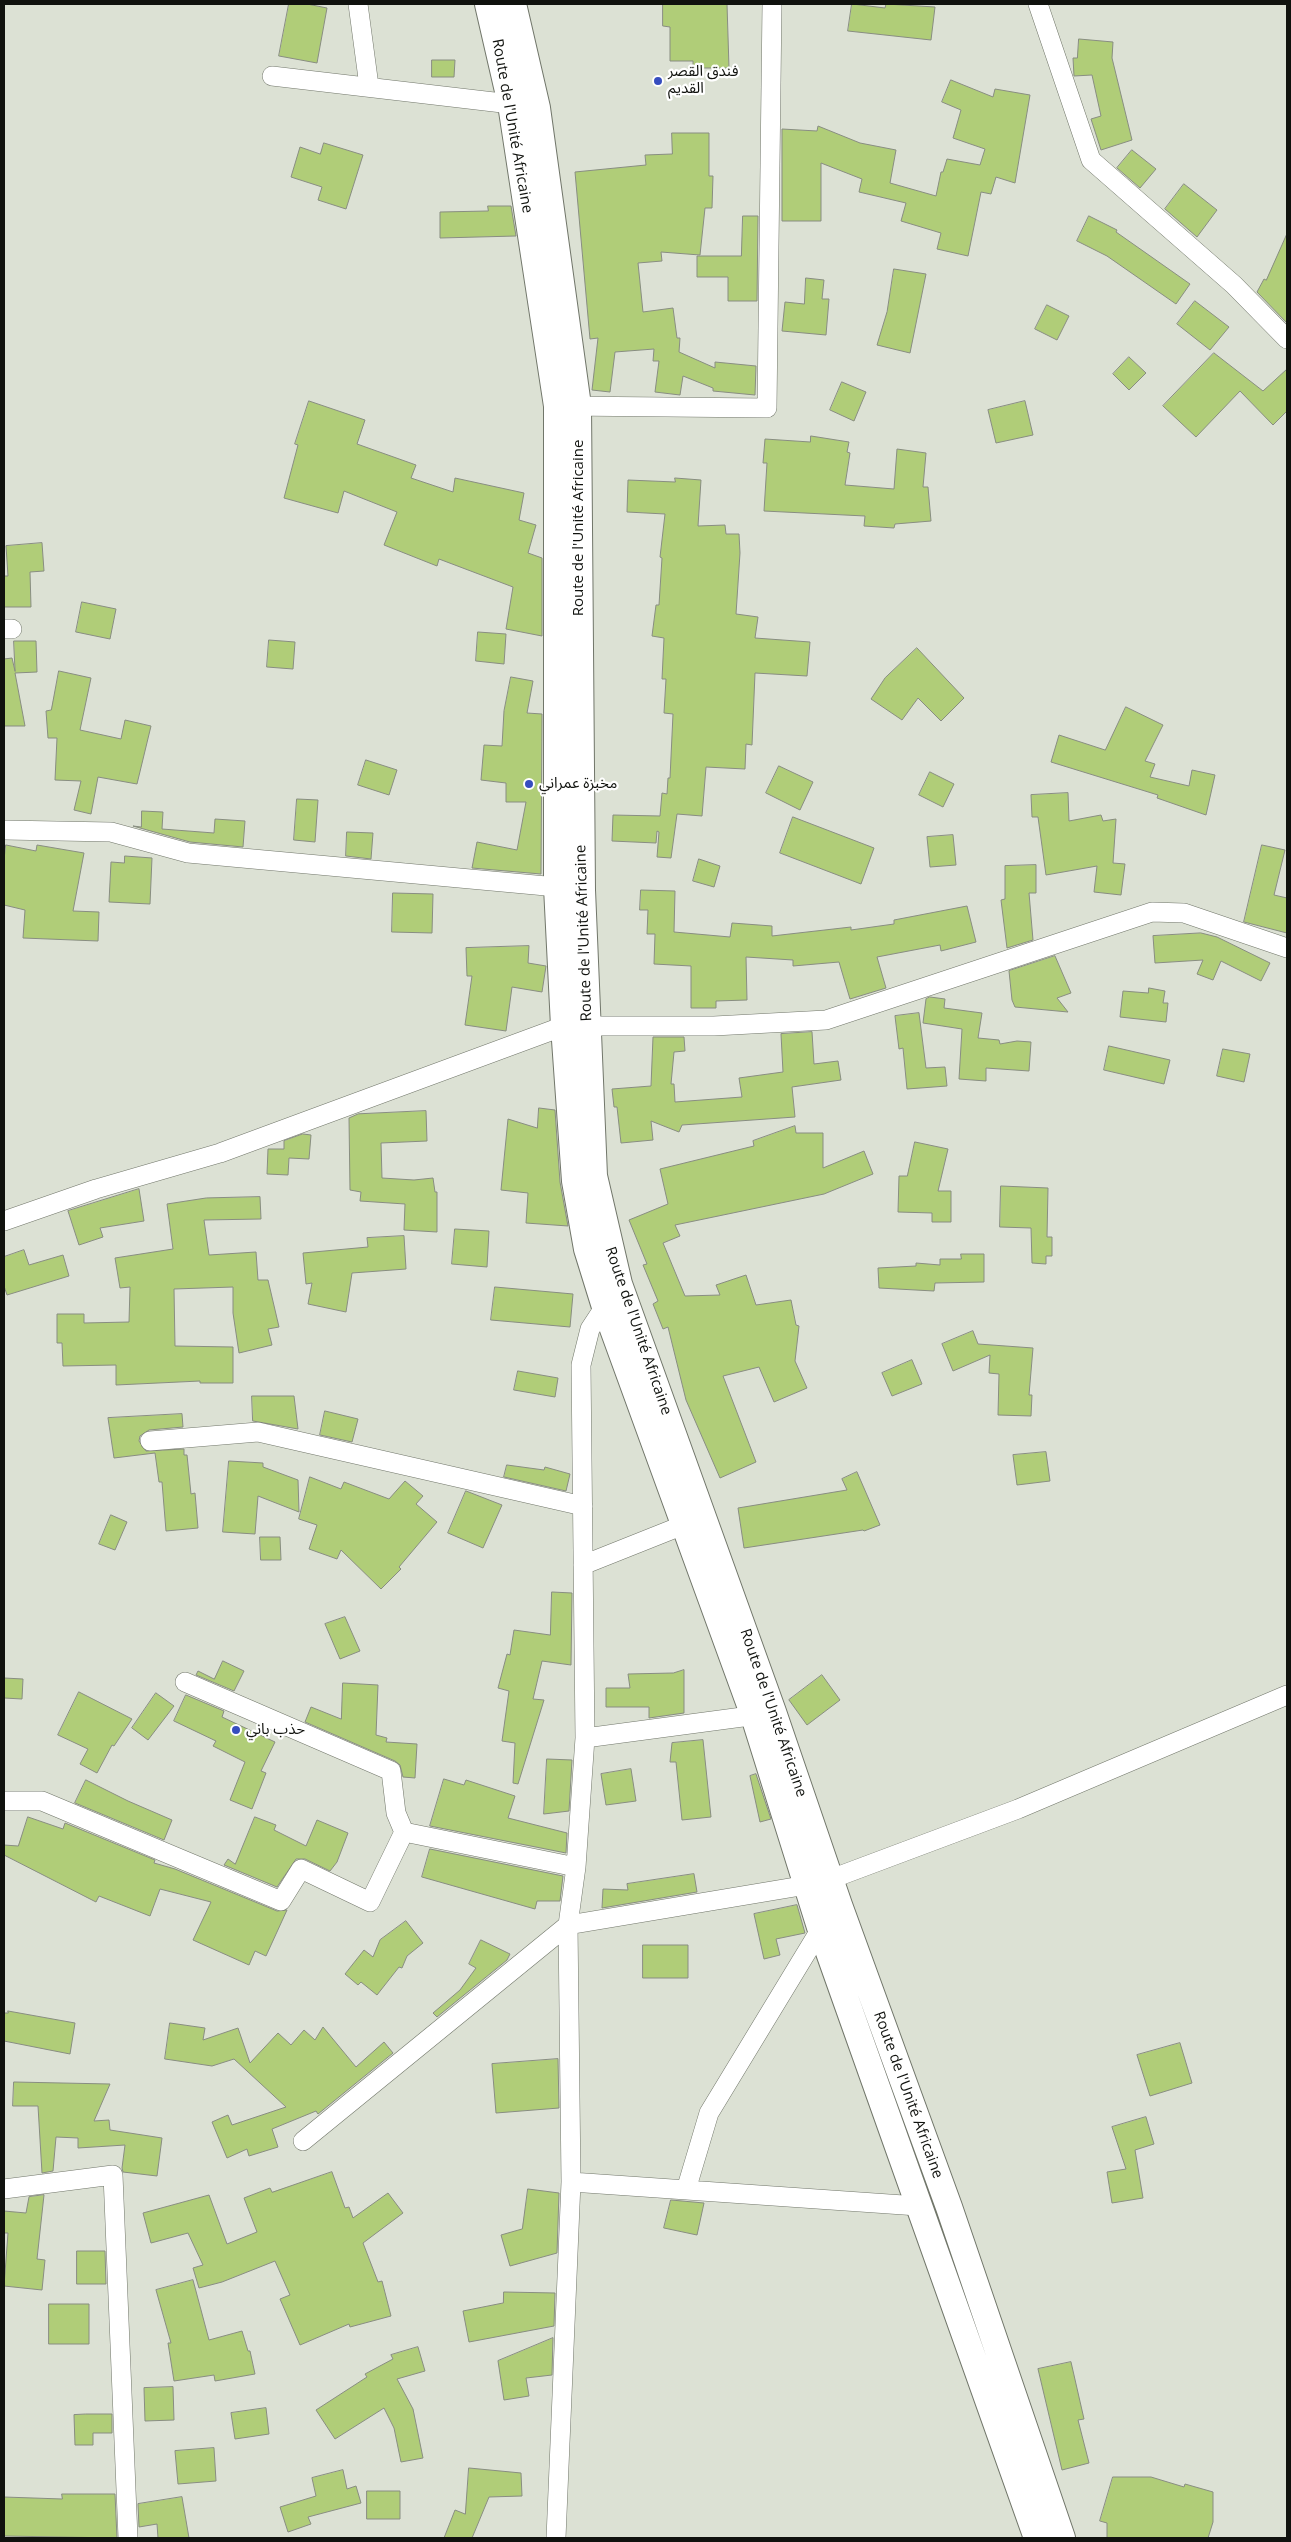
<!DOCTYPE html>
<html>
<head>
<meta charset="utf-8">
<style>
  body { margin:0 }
  #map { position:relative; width:1291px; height:2542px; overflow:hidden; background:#dce1d4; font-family:"Open Sans",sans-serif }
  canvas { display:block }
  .frame { position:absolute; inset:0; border:5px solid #10120e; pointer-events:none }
</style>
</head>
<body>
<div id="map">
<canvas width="1291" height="2542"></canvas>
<div class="frame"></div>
</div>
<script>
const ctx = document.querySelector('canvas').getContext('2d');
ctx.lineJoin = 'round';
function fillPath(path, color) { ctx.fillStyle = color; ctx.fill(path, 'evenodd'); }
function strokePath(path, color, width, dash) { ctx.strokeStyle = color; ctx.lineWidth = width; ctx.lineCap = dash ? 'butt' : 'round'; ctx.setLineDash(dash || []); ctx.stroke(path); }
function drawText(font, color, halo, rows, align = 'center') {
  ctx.font = font + ' "Open Sans","Noto Sans Arabic",sans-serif'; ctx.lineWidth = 4.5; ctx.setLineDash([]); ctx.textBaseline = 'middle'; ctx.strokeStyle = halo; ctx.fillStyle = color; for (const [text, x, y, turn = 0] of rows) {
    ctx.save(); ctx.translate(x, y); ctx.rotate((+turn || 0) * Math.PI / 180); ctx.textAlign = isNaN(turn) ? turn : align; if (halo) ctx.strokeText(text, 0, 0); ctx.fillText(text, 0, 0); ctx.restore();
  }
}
const building = new Path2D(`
  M289 4H307L327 8 317 63 279 56Z
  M663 4H727L729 68H693V61H670V27L663 26Z
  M852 4 885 8 886 4 935 7 931 40 848 31Z
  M1079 39 1113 42 1112 58 1132 140 1101 150 1091 119 1101 116 1092 75 1074 76 1073 58H1077Z
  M432 60H455L454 77H432Z
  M951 80 993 97 995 89 1030 95 1015 183 996 177 991 194 981 192 968 256 937 249 941 233 901 221 906 203 859 192 862 179 821 163V221H782V129L817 131 818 126 860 143 896 150 890 183 936 196 941 172H943L947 159 980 165 985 149 953 138 961 110 942 102Z
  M672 133H709V176H713L712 208H705L700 255 661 252 662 261 638 263 643 312 673 308 677 338H680L679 352 715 368V362L756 366 755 395 713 391V388L683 376 680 395 655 392 659 361H653L654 349 615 352 610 392 592 390 598 338 590 339 575 172 646 165 645 155 672 154Z
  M324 143 363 155 346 209 318 200 322 187 291 177 300 147 320 154Z
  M1132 150 1156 169 1140 188 1117 168Z
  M1184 184 1217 210 1197 237 1165 209Z
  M488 206H511L516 236 440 238V212L488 211Z
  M743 216H758L757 301H728V277H697V256H741Z
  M1089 216 1117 230 1116 232 1190 284 1176 304 1107 256 1077 241Z
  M1287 234V323L1257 292 1264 279 1266 280Z
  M894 269 926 274 910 353 877 345 887 312Z
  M806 278 824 280 822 299H829L826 335 782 331 785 302 804 304Z
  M1195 301 1229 327 1210 350 1177 324Z
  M1047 305 1069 316 1057 340 1035 329Z
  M1214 353 1263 391 1287 369V411L1273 425 1240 391 1196 437 1163 406Z
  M1129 357 1146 373 1129 390 1113 374Z
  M842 382 866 392 854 421 830 410Z
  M309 401 365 420 357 444 416 465 411 478 453 492 455 478 524 493 519 520 536 525 528 553 542 558V636L506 629 513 587 439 559 437 566 384 545 397 512 344 491 338 513 284 498 298 445 295 444Z
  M1025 401 1033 435 996 443 988 410Z
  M811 436 849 442 847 452 850 453 845 485 894 489 897 449 926 453 923 487H928L931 521 895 524 894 528 864 526 865 516 764 511 767 463H763L765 439 810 442Z
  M675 478 701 480 698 526 725 525 726 534H739L740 553 736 614 758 617 755 638 810 642 807 676 755 673 752 745 746 744 745 769 706 767 702 816 677 814 671 858 657 857 659 832 657 831 656 843 612 841 613 815 660 816 662 793 667 794 668 778H670L673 714 664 713 666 679H662L664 638 652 636 656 605H659L662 558 660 557 665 514 627 512 628 480 675 482Z
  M42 543 44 571 30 572 31 607H4V576H8L6 546Z
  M82 602 116 609 110 639 76 632Z
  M478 632 506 634 504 664 476 661Z
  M269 640 295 642 293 669 267 667Z
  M14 641H36L37 672 15 673 25 726H4V659L12 658 15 671Z
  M917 648 964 698 941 721 918 698 902 720 871 699 885 678Z
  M59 671 91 678 80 730 121 739 125 720 151 726 137 784 98 777 91 814 74 810 81 781 55 780 57 738H48L46 711 51 710Z
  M511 677 533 681 527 713 542 714 541 874 472 868 477 842 517 850 526 802H506V783L481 780 484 745 502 746 504 711Z
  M1126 707 1163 725 1145 761 1155 764 1150 777 1189 786 1192 770 1215 775 1206 815 1157 798 1158 795 1051 762 1059 735 1105 750Z
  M366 760 397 770 389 795 358 785Z
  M779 766 813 782 800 810 766 793Z
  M930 772 954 784 943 807 919 795Z
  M1068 793 1069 821 1101 815 1103 821 1116 819 1113 863 1125 864 1121 895 1094 892 1097 866 1046 875 1038 817H1032L1031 795Z
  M297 799 318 800 315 842 294 840Z
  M142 811 163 812 162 829 214 833 215 819 245 821 243 847 190 842 133 826 141 827Z
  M793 817 874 848 861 884 780 853Z
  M347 832 373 833 371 859 346 856Z
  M953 835 956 865 930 867 927 837Z
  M6 845 36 851 37 845 84 853 73 911 99 912 98 941 23 938 25 910 4 905V860Z
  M1262 845 1285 850 1274 895 1287 898V933L1244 922Z
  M125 856 152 858 150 904 109 902 111 862 124 863Z
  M699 859 720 866 714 887 693 881Z
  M1036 865V893H1029L1033 940 1007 948 1001 900 1005 899V866Z
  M641 890 675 891 674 932 730 937 732 923 772 926V936L851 927V930L894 924V920L967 906 976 942 941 951 940 945 877 957 886 988 850 999 839 962 793 966V960L746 957 747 1000 716 1001V1008H691V966L654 964 655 934H647L648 910H640Z
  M393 893 433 894 432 933 392 932Z
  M1201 933 1217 937 1270 963 1261 981 1221 961 1213 980 1197 974 1203 960 1155 963 1153 936Z
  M529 946 528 963 546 966 542 992 512 987 506 1031 465 1025 472 976H467L466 948Z
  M1055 956 1071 993 1057 998 1068 1012 1015 1007 1012 1000 1009 971Z
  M1149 988 1165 991 1163 1003H1168L1166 1022 1120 1017 1123 991 1148 993Z
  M930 997 945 999 944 1008 982 1013 978 1038 999 1040 1000 1044 1017 1041 1031 1042 1029 1071 986 1068V1081L959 1079 962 1029 923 1023 926 999Z
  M919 1013 926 1068 945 1067 947 1086 907 1089 903 1048 899 1049 895 1016Z
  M812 1032 814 1064 838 1061 841 1080 792 1087 795 1117 682 1125 679 1132 651 1121 653 1140 621 1143 617 1107H614L612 1089 651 1086 653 1037H684L685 1051 674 1052 671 1084H674L675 1102 742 1097 739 1078 783 1072 781 1034Z
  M1109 1046 1170 1060 1164 1084 1104 1070Z
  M1223 1049 1250 1054 1244 1082 1217 1076Z
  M539 1108 555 1110 560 1182 568 1226 526 1223 528 1193 501 1190 508 1119 537 1128Z
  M426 1111 427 1141 381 1143 382 1178 414 1180 433 1178 435 1192H437V1232L404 1230 405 1204 360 1201 361 1192 350 1190 349 1118 358 1114Z
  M795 1126 796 1133H823V1168L864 1151 873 1174 824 1194 675 1225 680 1236 663 1243 685 1296 720 1295 716 1285 746 1275 756 1305 791 1300 796 1325 799 1326 795 1361 807 1388 774 1402 759 1367 723 1376 756 1462 720 1478 686 1400 668 1327 663 1329 653 1304 658 1301 643 1265 647 1264 629 1220 668 1204 660 1169 754 1146 753 1141Z
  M303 1134 311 1135 309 1159 289 1158 288 1175 267 1174 268 1149H284V1141Z
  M915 1142 948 1149 938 1191H951V1222H932V1213L898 1212 899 1176H907Z
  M1001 1186 1048 1188 1047 1237H1052V1256H1046V1264L1032 1263 1031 1228 1000 1227Z
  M139 1189 144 1221 100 1228 103 1237 79 1245 68 1211Z
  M260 1197 261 1219 204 1220 209 1255 256 1252 258 1280H268L279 1327 268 1329 272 1345 239 1353 233 1313V1287L174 1289 175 1346 233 1347V1383H200V1381L116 1385V1365L63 1366 62 1343H57V1314H84V1323L129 1322 130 1287 120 1288 115 1258 173 1249 167 1204 206 1198Z
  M455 1229 489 1231 487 1267 452 1264Z
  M404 1236 406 1269 352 1273 346 1312 308 1304 312 1283 306 1284 303 1253 368 1247 367 1238Z
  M24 1250 29 1265 63 1255 69 1276 7 1295 4 1286V1257Z
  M961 1254H984V1282L935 1283 934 1291 879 1288 878 1268 916 1266V1263L940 1265V1259H961Z
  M495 1287 573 1294 570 1327 491 1320Z
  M973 1331 978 1344 1033 1348 1029 1395H1032L1031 1416 998 1415 999 1374 989 1373 990 1355 953 1371 942 1344Z
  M912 1360 922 1384 892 1396 882 1373Z
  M518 1371 558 1378 555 1397 514 1390Z
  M252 1396H294L298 1429 253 1421Z
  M325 1411 358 1419 352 1442 320 1435Z
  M182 1414 183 1427 149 1430 140 1436 139 1441 146 1451 184 1449V1455H187L191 1494 195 1493 198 1528 166 1531 162 1482H159L155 1453 114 1458 108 1418Z
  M1046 1452 1050 1481 1017 1485 1013 1455Z
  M229 1461 263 1463V1467L298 1480 299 1512 258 1496 255 1534 223 1532Z
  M507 1465 544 1470 545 1467 570 1474 566 1491 504 1477Z
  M857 1472 880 1525 864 1531 863 1530 744 1548 738 1508 847 1490 842 1479Z
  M310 1477 341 1489 344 1482 389 1499 405 1481 423 1496 416 1504 437 1522 399 1567 401 1569 381 1589 341 1550 337 1559 309 1549 317 1525 299 1519Z
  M466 1491 502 1505 483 1548 448 1533Z
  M111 1515 127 1522 115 1550 99 1544Z
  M260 1537H280L281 1560H261Z
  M552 1592 572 1593 571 1665 542 1661 533 1699 544 1700 518 1784 513 1783 515 1743 502 1741 509 1691 498 1688 507 1654 510 1655 514 1630 550 1635Z
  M345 1617 360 1651 340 1659 325 1624Z
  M223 1661 244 1671 234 1691 196 1675 198 1671 214 1679Z
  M684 1670V1713L649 1718V1707H606V1688H630L628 1674 673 1673Z
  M822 1675 840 1700 807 1725 789 1700Z
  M4 1678 23 1679 22 1699 4 1698Z
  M343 1683 378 1685 376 1735 387 1738 386 1742 417 1744 415 1778 403 1777 400 1765 395 1761 305 1722 311 1707 341 1719Z
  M79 1692 132 1719 114 1746 112 1745 97 1773 80 1764 88 1749 58 1735Z
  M156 1693 174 1706 148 1740 132 1728Z
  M186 1695 224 1711 222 1717 275 1742 261 1771 266 1773 252 1809 230 1800 245 1762 213 1746 216 1741 174 1721Z
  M703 1740 711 1817 682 1820 676 1762H670L672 1743Z
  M547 1759 572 1760 569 1811 544 1814Z
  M631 1769 636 1801 606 1805 601 1774Z
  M756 1774 771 1819 760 1822 750 1776Z
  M444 1779 464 1785 466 1780 515 1796 508 1818 567 1833 566 1853 430 1826Z
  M86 1780 128 1801 172 1820 164 1840 75 1803Z
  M28 1817 63 1829 65 1823 155 1860 154 1863 175 1869 277 1911 287 1910 266 1956 255 1951 249 1965 193 1940 211 1902 160 1889 150 1916 99 1896 96 1902 4 1855V1845L18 1846Z
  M255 1817 276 1825 274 1830 306 1846 317 1820 348 1833 337 1862 330 1871 305 1859H296L277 1887 224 1865 228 1859 235 1864Z
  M430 1849 563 1876 560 1901H537L535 1909 422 1877Z
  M694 1874 697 1892 602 1908 603 1889 628 1890 627 1884Z
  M797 1905 805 1933 776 1939 780 1955 764 1959 754 1914Z
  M406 1921 423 1943 407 1956 402 1968 399 1967 377 1995 361 1982 358 1985 345 1974 364 1950 373 1957 380 1940Z
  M481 1940 510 1954 507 1960 437 2017 433 2013 460 1990 476 1968 469 1964Z
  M643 1945H688V1978H643Z
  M8 2011 75 2023 70 2054 4 2041V2013H8Z
  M170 2023 205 2028 203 2040 238 2028 250 2063 278 2033 291 2045 304 2030 315 2040 323 2027 356 2067 384 2042 393 2053 318 2114 316 2111 272 2129 278 2147 249 2156 247 2149 227 2158 212 2122 228 2115 232 2125 286 2107 234 2059 212 2066 165 2059Z
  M1180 2043 1192 2083 1150 2096 1137 2055Z
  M558 2059 559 2108 496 2113 492 2064Z
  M14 2082 110 2084 94 2121 109 2120 110 2130 162 2138 157 2176 123 2172 122 2168 125 2145 78 2148V2138L56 2137 53 2171 42 2173 38 2106H13Z
  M1146 2117 1154 2144 1135 2150 1143 2198 1112 2203 1107 2172 1126 2169 1112 2127Z
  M332 2172 345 2208 349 2207 353 2218 388 2193 403 2213 363 2243 378 2282 382 2281 391 2316 350 2327 349 2324 300 2345 280 2299 290 2295 275 2261 222 2282 199 2288 193 2268 203 2265 188 2233 151 2243 143 2213 209 2195 227 2244 257 2232 244 2198 270 2188 272 2192Z
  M528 2189 559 2193 557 2253 510 2266 501 2235 522 2229Z
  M44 2195 37 2259 45 2260 42 2290 4 2286 8 2233H4V2211L26 2213 29 2197Z
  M671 2200 704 2203 697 2235 664 2228Z
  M77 2251H105L106 2284H77Z
  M193 2280 209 2340 242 2331 248 2351H250L255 2374 215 2381 214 2375 174 2381 168 2343H171L156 2290Z
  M504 2292 555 2293 554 2326 469 2342 463 2311 503 2303Z
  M49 2304H89V2344H49Z
  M553 2338 552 2375 526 2378 529 2396 504 2400 498 2361Z
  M418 2347 425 2371 397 2379 413 2409 423 2458 401 2462 394 2428 384 2408 335 2439 316 2410 367 2377 365 2374 393 2359 391 2355Z
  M1071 2362 1084 2419 1078 2420 1089 2463 1062 2470 1038 2369Z
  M173 2387 174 2420 145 2421 144 2388Z
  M266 2408 269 2434 235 2439 231 2413Z
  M86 2414H112V2433H93V2445H75L74 2415Z
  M214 2448 216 2481 178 2484 175 2451Z
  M469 2468 521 2473 522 2496 489 2497 472 2538H444L455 2510 465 2514Z
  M343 2470 347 2489 356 2486 361 2503 308 2517 311 2524 288 2532 280 2507 316 2496 312 2478Z
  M1113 2477H1151L1184 2487 1185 2484 1213 2492V2522L1208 2538H1107V2523L1100 2521Z
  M367 2491H400V2519H367Z
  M62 2494H115L117 2538 4 2536V2497L62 2499Z
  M182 2497 189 2538H158L157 2524 139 2527 138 2504Z`);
const street = new Path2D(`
  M358 4 369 86
  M1038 4 1091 160 1234 285 1287 339
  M272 76 511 104
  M565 406 767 408 772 4
  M4 629H12
  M4 830 111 832 188 853 557 887
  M4 1221 96 1189 220 1153 564 1026H714L826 1020 1152 912 1184 913 1287 948
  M150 1441 258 1432 583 1506
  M583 1565 696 1520
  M185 1682 391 1771 396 1813 404 1832
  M585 1738 765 1714
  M4 1801H42L281 1901 301 1869 370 1902 404 1832 576 1867
  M303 2141 568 1925 807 1885 831 1879 1018 1809 1287 1695
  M571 2182 918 2206
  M4 2189 113 2175 128 2538
  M686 2190 709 2113 825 1922
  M556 2538 571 2182 568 1925 576 1867 585 1738 581 1365 590 1329 609 1300`);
const secondary = new Path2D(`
  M488 4 511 104 557 406V887L564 1026 575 1181 587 1249 605 1307 754 1716 820 1927 1037 2538
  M513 4 537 108 578 406 582 890 594 1176 619 1284 773 1712 839 1905 949 2207 1062 2538`);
const markers = [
  [658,81,5,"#364dbf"],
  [529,784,5,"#364dbf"],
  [236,1730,5,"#364dbf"]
];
const poiNames = [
  ["فندق القصر",668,72],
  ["القديم",668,89],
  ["مخبزة عمراني",539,784],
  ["حذب باني",246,1730]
];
const streetNames = [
  ["Route de l'Unité Africaine",512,126,80],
  ["Route de l'Unité Africaine",579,528,-90],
  ["Route de l'Unité Africaine",584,933,-92],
  ["Route de l'Unité Africaine",638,1331,71],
  ["Route de l'Unité Africaine",773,1713,71],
  ["Route de l'Unité Africaine",908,2095,70]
];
fillPath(building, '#b0cd78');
strokePath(building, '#888d81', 1);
strokePath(street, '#71766a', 20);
strokePath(secondary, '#71766a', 28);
strokePath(street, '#fff', 19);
strokePath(secondary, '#fff', 26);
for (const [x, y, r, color] of markers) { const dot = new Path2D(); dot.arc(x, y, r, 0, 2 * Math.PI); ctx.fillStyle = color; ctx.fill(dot); strokePath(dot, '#fff', 2); }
drawText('15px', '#10120e', '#fff', poiNames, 'left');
drawText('15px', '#10120e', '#fff', streetNames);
</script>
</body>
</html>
